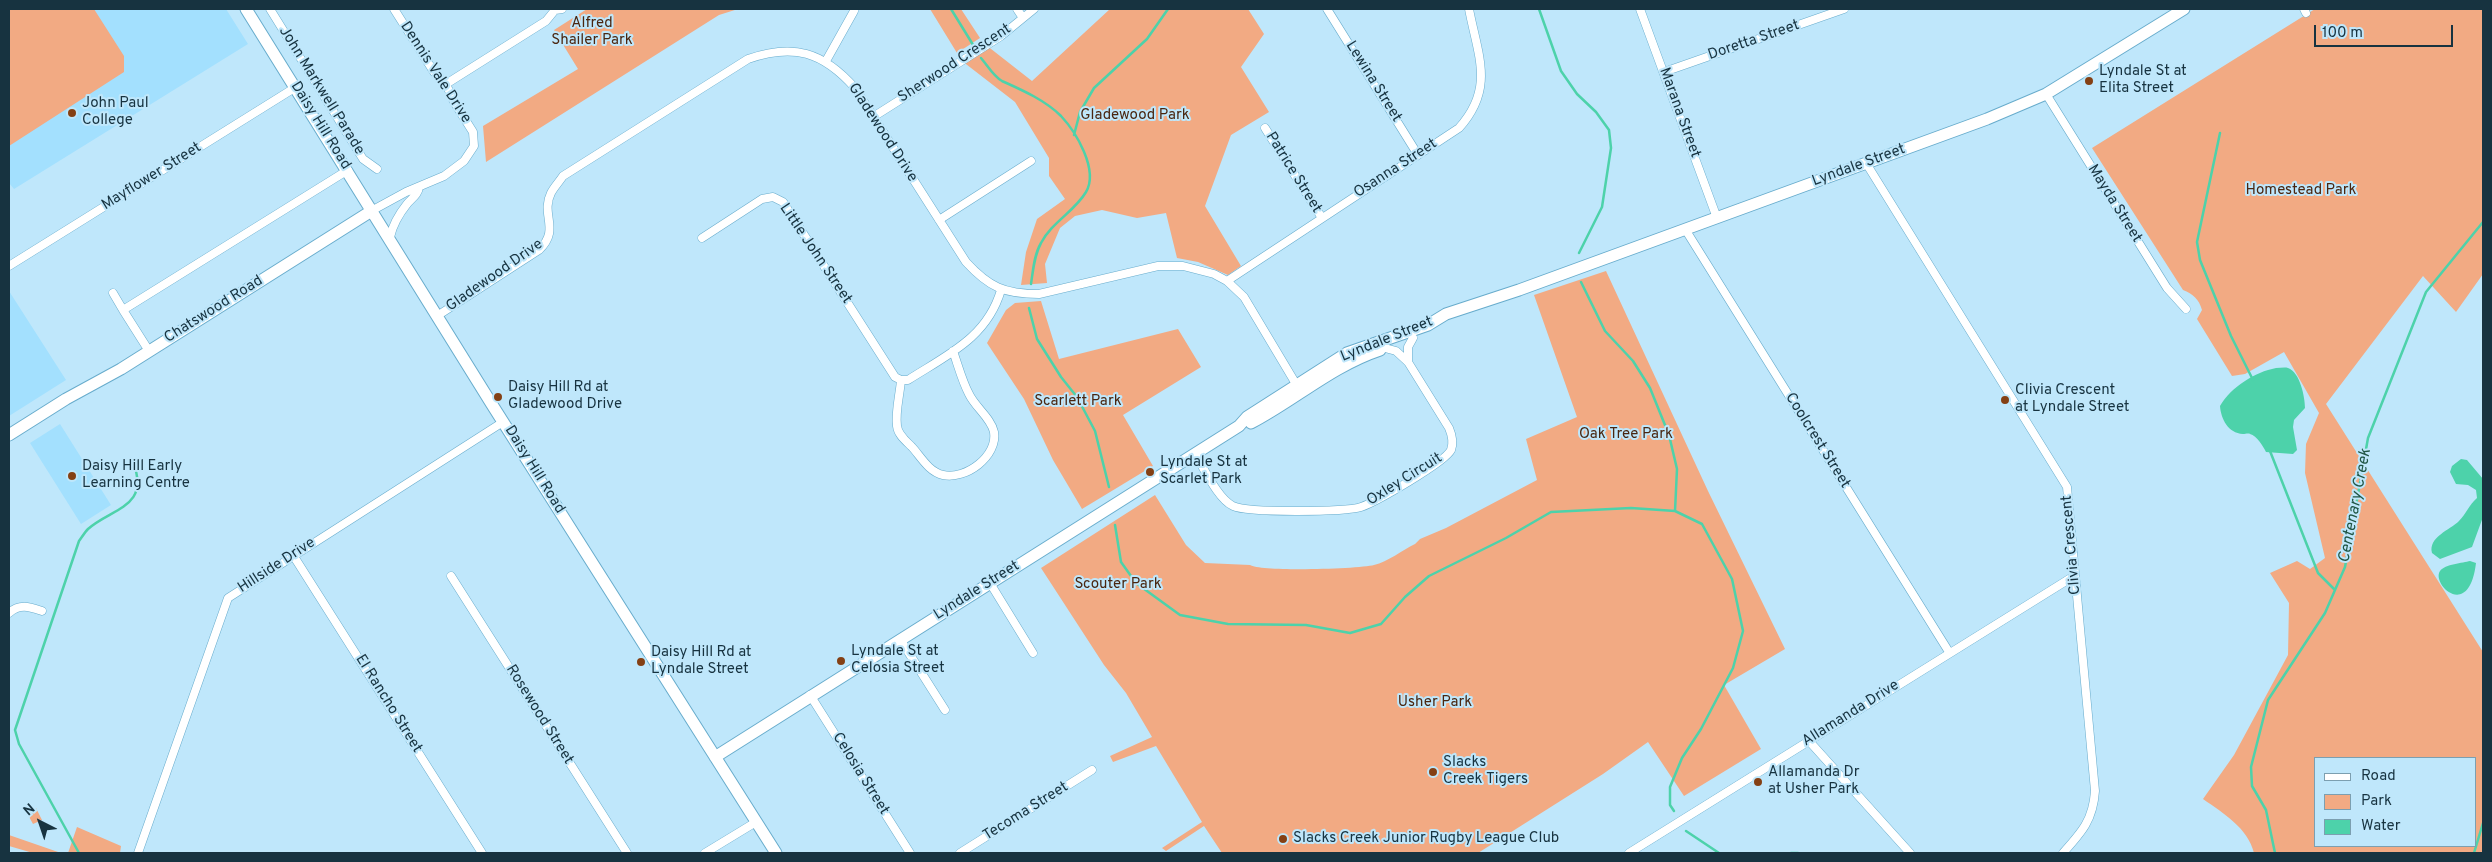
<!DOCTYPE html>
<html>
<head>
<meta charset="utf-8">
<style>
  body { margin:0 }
  #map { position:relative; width:2492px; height:862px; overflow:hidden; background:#bfe7fb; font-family:Overpass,sans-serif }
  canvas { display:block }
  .frame { position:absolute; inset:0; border:10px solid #173340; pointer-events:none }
  .legend { position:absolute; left:2314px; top:757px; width:162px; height:90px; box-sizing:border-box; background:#bfe7fb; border:1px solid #7c9fb0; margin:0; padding:6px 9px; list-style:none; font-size:15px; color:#173340 }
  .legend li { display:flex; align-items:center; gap:10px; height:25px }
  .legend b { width:25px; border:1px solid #7c9fb0 }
  .north { position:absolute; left:15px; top:797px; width:50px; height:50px; -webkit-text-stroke:4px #bfe7fb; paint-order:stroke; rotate:319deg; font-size:14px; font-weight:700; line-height:20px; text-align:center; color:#173340 }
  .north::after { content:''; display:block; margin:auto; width:18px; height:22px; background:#173340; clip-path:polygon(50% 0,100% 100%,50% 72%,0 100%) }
  .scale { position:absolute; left:2314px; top:25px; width:139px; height:22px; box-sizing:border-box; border:2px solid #173340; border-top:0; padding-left:6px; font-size:15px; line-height:18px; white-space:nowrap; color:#173340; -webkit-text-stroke:4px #bfe7fb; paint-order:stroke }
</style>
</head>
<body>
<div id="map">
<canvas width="2492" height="862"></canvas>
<div class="frame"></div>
<ul class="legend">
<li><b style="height:6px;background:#fff"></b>Road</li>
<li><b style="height:14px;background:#f2aa83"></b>Park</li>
<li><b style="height:14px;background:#4dd2aa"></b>Water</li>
</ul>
<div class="north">N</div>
<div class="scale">100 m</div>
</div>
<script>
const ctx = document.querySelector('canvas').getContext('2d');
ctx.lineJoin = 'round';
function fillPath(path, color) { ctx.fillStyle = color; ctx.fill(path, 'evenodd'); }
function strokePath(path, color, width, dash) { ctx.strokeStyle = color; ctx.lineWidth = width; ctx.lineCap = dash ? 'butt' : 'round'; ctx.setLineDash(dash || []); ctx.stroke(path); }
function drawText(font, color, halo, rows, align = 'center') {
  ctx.font = font + ' Overpass,sans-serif'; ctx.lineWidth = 4; ctx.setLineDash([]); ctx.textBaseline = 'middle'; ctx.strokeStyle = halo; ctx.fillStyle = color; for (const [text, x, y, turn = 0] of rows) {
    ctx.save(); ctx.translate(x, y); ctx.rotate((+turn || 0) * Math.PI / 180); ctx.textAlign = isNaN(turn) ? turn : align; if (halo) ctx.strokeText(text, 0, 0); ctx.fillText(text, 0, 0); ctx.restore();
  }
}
const built = new Path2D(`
  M9 9H226L248 44 14 189 9 183Z
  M9 291 66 380 9 416Z
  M60 424 111 505 81 524 30 443Z`);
const green = new Path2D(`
  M9 9H94L124 56V72L9 146Z
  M587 9H738L719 15 486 162 483 126 578 69 554 30Z
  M930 9H961L980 38 957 53Z
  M1110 9H1248L1264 34 1241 67 1269 112 1231 135 1205 206 1241 266 1228 275 1198 262 1177 258 1166 213 1137 218 1102 210 1075 216 1060 228 1045 264 1047 283 1021 285 1026 252 1037 219 1065 199 1049 176V158L1015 102 962 61 986 45 1032 81Z
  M2315 9H2483V274L2456 312 2423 276 2326 404 2483 652V853H2254C2248 828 2223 813 2203 799L2234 755 2288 655 2289 603 2270 573 2297 561 2310 569 2325 558 2305 473 2306 444 2319 413 2284 352 2245 374 2232 376 2197 319 2202 310C2199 299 2193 294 2183 290L2092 148ZM2316 758H2476V846H2316Z
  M1606 271 1708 491 1785 649 1724 685 1761 749 1684 796 1648 742 1603 774 1478 853H1222L1204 826 1166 851 1162 848 1202 822 1156 746 1113 762 1110 756 1152 737 1126 693 1104 665 1041 568 1155 495 1186 545 1205 563 1250 565C1261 572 1359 569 1374 565 1388 562 1402 550 1415 544L1420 539 1446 528 1537 480 1526 439 1577 417 1534 295Z
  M1041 301 1059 359 1178 329 1201 367 1123 415 1153 466 1082 509 1053 460 1024 399 987 343 1006 310 1015 303Z
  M36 808 42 820 33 824 27 813Z
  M77 827 121 846 120 853H68Z
  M9 835 61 853H33L9 846Z`);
const water = new Path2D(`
  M2276 368C2280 368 2285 367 2288 368 2300 372 2305 397 2305 408L2294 420 2293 427 2297 450 2293 454 2266 452C2263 446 2257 436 2250 434 2249 433 2245 434 2243 434 2228 433 2221 419 2220 406 2231 387 2255 372 2276 368Z
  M2461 459 2467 460 2483 479V517L2472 547 2440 559 2432 553C2428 537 2450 530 2459 521 2466 514 2469 505 2477 498L2476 490 2468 485 2456 484 2450 472 2452 466Z
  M2470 561 2476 563C2469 621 2431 584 2440 571 2445 564 2463 563 2470 561Z`);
const stream = new Path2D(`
  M951 9 975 48
  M1539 9 1561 71 1577 94 1596 112 1609 130 1611 148 1602 207 1579 253
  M981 58C987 65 994 77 1002 81 1022 90 1045 100 1061 116 1076 132 1099 170 1086 192 1075 211 1052 222 1041 243 1034 255 1033 271 1031 284
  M2220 133 2197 242 2200 260 2231 336 2253 380
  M1074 135 1080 112 1094 88 1147 39 1168 9
  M1581 282 1605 331 1633 361 1650 388 1669 435 1677 469 1675 511
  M1029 308 1037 339 1061 377 1077 397 1095 431 1109 487
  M2270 451 2318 573 2335 590
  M1115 525 1121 562 1136 583 1180 615 1228 624 1306 625 1350 633 1381 624 1405 597 1429 576 1506 538 1551 512 1631 508 1675 511 1702 524 1732 579 1743 631 1733 668 1701 729 1682 758 1670 787V805L1674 811
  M1686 831 1719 853
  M79 853 19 744 15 730 79 541C82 537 85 532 88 529 111 508 151 508 133 462
  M1791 853H1798
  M2275 853 2266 810 2252 786 2251 767 2268 700 2325 613 2345 567 2368 438 2426 292 2483 222
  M2474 853 2483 823`);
const street = new Path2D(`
  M270 9 363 159 377 169
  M1017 9 1023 18
  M1327 9 1418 155
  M1640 9 1717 218
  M2304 9 2306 13
  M826 61 854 11
  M1664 72 1844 9
  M446 84 546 21 555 10 562 9
  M2046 94 2167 288 2186 309
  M873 117 1001 36 1034 9
  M1265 128 1322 218
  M1866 163 2067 487 2095 791C2093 820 2082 832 2063 853
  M373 210 406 192 444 176 464 161 474 146 473 132 454 102 446 84 434 72 394 9
  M939 220 1031 161
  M1685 229 1949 652
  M390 237C393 224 399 214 407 204 412 198 418 195 419 187
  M702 238 762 199 773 197 783 202 895 377 901 380
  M9 266 296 87
  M1227 281 1459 128C1495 88 1478 56 1469 9
  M113 293 123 310
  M437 316 539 250C561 229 540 215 551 193 554 187 559 182 563 176L748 59C794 43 823 52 855 88L966 262C989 287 1004 294 1039 294L1158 266H1183L1214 274 1227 281 1244 297 1296 384
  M149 351 123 310 348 170
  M1408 362V347L1413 338
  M901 380C900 394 895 412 897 426 898 435 906 441 912 447 921 457 929 472 943 475 966 480 998 456 994 432 991 418 975 407 969 394 962 381 958 365 953 351
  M901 380H908C947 355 987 338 1001 290
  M1195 454C1204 468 1218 499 1233 506 1247 513 1345 512 1361 507 1376 502 1445 462 1451 450 1454 442 1452 435 1449 428L1408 362 1396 351 1385 348
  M293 555 482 853
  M451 576 627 853
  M990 583 1033 653
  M9 613C20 603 30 607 42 611
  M900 639 945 710
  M810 695 910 853
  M1809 741 1910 853
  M138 853 228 598 503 422
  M705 853 756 822
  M960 853 1092 770
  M1629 853 2074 576`);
const secondary = new Path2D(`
  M246 9 491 403 776 853
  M1251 423C1295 400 1332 366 1380 350
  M9 435 66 399 121 369 373 210
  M715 757 1239 426 1247 417 1347 353 1428 325 1446 314 1519 290 1987 119 2046 94 2184 9`);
const markers = [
  [2089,81,5,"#844014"],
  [72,113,5,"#844014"],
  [498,397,5,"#844014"],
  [2005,400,5,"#844014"],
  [1150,472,5,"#844014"],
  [72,476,5,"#844014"],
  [841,661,5,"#844014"],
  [641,662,5,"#844014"],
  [1433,772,5,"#844014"],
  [1758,782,5,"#844014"],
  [1283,839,5,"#844014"]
];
const parkNames = [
  ["Alfred",592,24],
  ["Shailer Park",592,41],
  ["Gladewood Park",1135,116],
  ["Homestead Park",2301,191],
  ["Scarlett Park",1078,402],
  ["Oak Tree Park",1626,435],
  ["Scouter Park",1118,585],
  ["Usher Park",1435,703]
];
const streetNames = [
  ["Doretta Street",1754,41,-19],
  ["Sherwood Crescent",955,64,-33],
  ["Dennis Vale Drive",435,73,57],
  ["Lewina Street",1373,82,58],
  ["John Markwell Parade",321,91,58],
  ["Marana Street",1679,113,70],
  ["Daisy Hill Road",320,126,58],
  ["Gladewood Drive",882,133,57],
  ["Lyndale Street",1859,166,-20],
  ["Osanna Street",1396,169,-33],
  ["Patrice Street",1293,173,58],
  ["Mayflower Street",152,177,-32],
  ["Mayda Street",2114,204,58],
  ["Little John Street",815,254,56],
  ["Gladewood Drive",495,276,-35],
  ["Chatswood Road",214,310,-32],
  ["Lyndale Street",1387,340,-22],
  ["Coolcrest Street",1817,441,58],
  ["Daisy Hill Road",534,470,58],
  ["Oxley Circuit",1405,480,-32],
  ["Clivia Crescent",2072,545,-95],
  ["Hillside Drive",277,566,-33],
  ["Lyndale Street",977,591,-32],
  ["El Rancho Street",388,704,58],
  ["Allamanda Drive",1851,714,-32],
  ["Rosewood Street",539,715,58],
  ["Celosia Street",860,774,58],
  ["Tecoma Street",1026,812,-32]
];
const poiNames = [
  ["Lyndale St at",2099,72],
  ["Elita Street",2099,89],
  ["John Paul",82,104],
  ["College",82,121],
  ["Daisy Hill Rd at",508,388],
  ["Gladewood Drive",508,405],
  ["Clivia Crescent",2015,391],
  ["at Lyndale Street",2015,408],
  ["Lyndale St at",1160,463],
  ["Scarlet Park",1160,480],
  ["Daisy Hill Early",82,467],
  ["Learning Centre",82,484],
  ["Lyndale St at",851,652],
  ["Celosia Street",851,669],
  ["Daisy Hill Rd at",651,653],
  ["Lyndale Street",651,670],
  ["Slacks",1443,763],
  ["Creek Tigers",1443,780],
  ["Allamanda Dr",1768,773],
  ["at Usher Park",1768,790],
  ["Slacks Creek Junior Rugby League Club",1293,839]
];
const waterNames = [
  ["Centenary Creek",2356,506,-79]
];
fillPath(built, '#a3e0fe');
fillPath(green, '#f2aa83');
fillPath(water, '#4dd2aa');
strokePath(stream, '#4dd2aa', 2.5);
strokePath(street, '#68accc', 9);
strokePath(secondary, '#68accc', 13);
strokePath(street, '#fff', 8);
strokePath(secondary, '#fff', 11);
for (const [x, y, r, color] of markers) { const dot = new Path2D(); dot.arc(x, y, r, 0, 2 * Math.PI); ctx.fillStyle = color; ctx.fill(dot); strokePath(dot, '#bfe7fb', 2); }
drawText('15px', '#4a2610', '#bfe7fb', parkNames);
drawText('15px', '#173340', '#bfe7fb', streetNames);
drawText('15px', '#173340', '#bfe7fb', poiNames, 'left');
drawText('italic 16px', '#205645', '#bfe7fb', waterNames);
</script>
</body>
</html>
